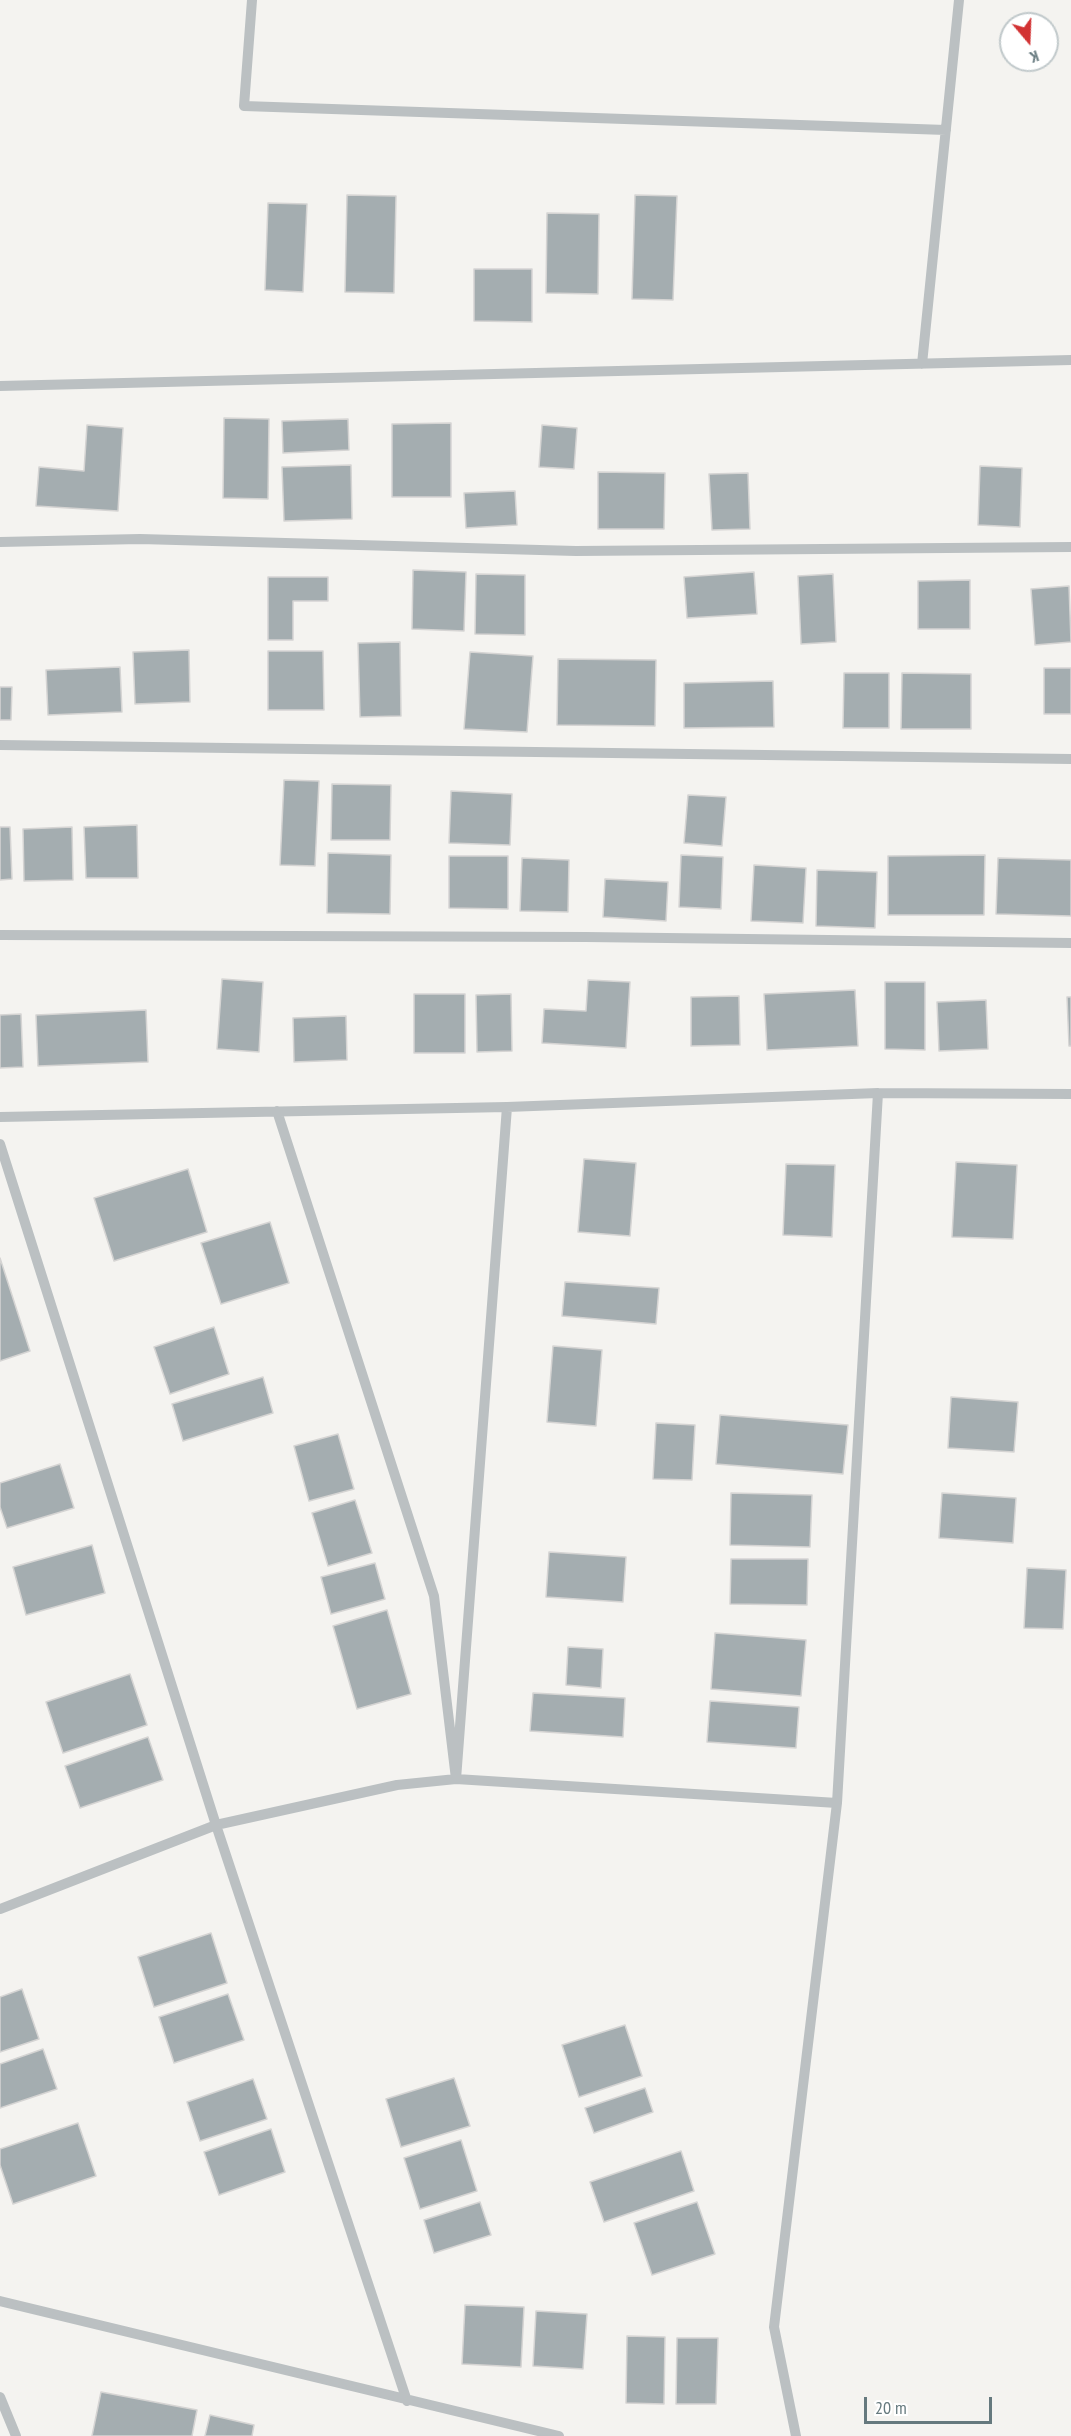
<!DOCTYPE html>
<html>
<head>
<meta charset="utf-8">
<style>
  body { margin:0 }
  #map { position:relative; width:1071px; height:2436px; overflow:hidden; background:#f4f3f0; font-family:"PT Sans Narrow",sans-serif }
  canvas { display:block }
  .north { position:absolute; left:999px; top:12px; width:60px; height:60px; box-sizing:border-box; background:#fff; border:2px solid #c1c9cb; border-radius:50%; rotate:161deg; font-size:16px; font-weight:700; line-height:24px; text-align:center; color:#65797e }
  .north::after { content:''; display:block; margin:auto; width:21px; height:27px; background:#d23233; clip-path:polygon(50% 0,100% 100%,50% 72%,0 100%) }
  .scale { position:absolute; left:864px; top:2397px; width:128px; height:27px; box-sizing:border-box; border:3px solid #65797e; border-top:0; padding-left:8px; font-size:18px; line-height:21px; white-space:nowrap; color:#65797e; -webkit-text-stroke:4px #fff; paint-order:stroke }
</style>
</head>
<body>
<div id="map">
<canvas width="1071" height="2436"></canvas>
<div class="north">K</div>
<div class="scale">20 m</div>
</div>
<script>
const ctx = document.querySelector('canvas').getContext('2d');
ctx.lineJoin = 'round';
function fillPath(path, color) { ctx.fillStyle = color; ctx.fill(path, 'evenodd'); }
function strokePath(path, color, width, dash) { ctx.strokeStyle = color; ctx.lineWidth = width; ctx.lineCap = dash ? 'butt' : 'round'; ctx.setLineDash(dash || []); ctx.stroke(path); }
const building = new Path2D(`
  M347 195 396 196 394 293 345 292Z
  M635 195 677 196 673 300 632 299Z
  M268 203 307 204 303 292 265 290Z
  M547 213 599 214 598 294 546 293Z
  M474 269H532V322L474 321Z
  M224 418 269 419 268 499 223 498Z
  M348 419 349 450 283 453 282 421Z
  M451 423V497H392V424Z
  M87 425 123 428 118 511 36 506 39 467 84 471Z
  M542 425 577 428 574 469 539 467Z
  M351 465 352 519 284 521 282 467Z
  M980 466 1022 468 1020 527 978 525Z
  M598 472 665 473 664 529H598Z
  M748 473 750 529 712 530 709 474Z
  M515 491 517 525 466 528 464 493Z
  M413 570 466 572 464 631 412 629Z
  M754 572 757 614 687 618 684 577Z
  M476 574 525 575V635L475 634Z
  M833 574 836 642 801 644 798 576Z
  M268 577H328V601H293V640H268Z
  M970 580V629H918V581Z
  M1069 586 1071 642 1035 645 1031 589Z
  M400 642 401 716 360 717 358 643Z
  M189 650 190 702 135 704 133 652Z
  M268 651H323L324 710H268Z
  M470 652 533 656 527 732 464 729Z
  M558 659 656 660 655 726 557 725Z
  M120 667 122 712 48 715 46 670Z
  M1044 668H1071V714H1044Z
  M844 673H889V728H843Z
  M902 673 971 674V729H901Z
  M773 681 774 727 684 728V683Z
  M0 687H12L11 720H0Z
  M284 780 319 781 315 866 280 865Z
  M332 784 391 785 390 840H331Z
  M451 791 512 794 510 845 449 843Z
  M688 795 726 797 722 846 684 843Z
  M137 825 138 878H86L84 827Z
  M0 827H10L12 879 0 880Z
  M72 827 73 880 24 881 23 829Z
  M328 853 391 855 390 914 327 913Z
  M681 855 723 857 721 909 679 907Z
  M985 855 984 915H888V856Z
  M449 856H508V909L449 908Z
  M522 858 569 860 568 912 520 911Z
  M998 858 1071 860V916L996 914Z
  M754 865 806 868 803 923 751 921Z
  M817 870 877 872 875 928 816 926Z
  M605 879 668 882 666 921 603 917Z
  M222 979 263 982 259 1052 217 1049Z
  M588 980 630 982 626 1048 542 1043 544 1009 586 1011Z
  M885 982H925V1050L885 1049Z
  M855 990 858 1046 767 1050 764 994Z
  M414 994H465V1053H414Z
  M511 994 512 1051 477 1052 476 995Z
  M739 996 740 1045 691 1046V997Z
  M1067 997H1071V1046H1069Z
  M986 1000 988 1049 939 1051 937 1002Z
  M146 1010 148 1062 38 1066 36 1015Z
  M21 1014 23 1067 0 1068V1015Z
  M346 1016 347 1060 294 1062 293 1018Z
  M584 1159 636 1163 630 1236 578 1232Z
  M956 1162 1017 1165 1013 1239 952 1237Z
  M786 1164 835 1165 832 1237 783 1235Z
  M188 1169 207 1232 114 1261 94 1198Z
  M270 1222 289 1283 221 1304 201 1243Z
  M0 1258 30 1351 0 1361Z
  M565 1282 659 1288 656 1324 562 1316Z
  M214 1327 229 1374 170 1394 154 1347Z
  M553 1346 602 1350 596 1426 547 1422Z
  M263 1377 273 1413 183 1441 172 1404Z
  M951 1397 1018 1402 1014 1452 948 1448Z
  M720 1415 848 1425 843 1474 716 1464Z
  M656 1423 695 1425 692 1480 653 1479Z
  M338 1434 354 1489 309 1501 294 1446Z
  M60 1464 74 1508 7 1528 0 1507V1483Z
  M731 1493 812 1495 810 1547 730 1545Z
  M942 1493 1016 1498 1013 1543 939 1538Z
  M355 1500 372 1553 328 1566 312 1513Z
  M92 1545 105 1593 26 1615 13 1567Z
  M549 1552 626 1557 623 1602 546 1597Z
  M731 1559H808L807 1605 730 1604Z
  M375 1563 385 1599 331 1614 321 1577Z
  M1027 1568 1066 1570 1063 1629 1024 1628Z
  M387 1610 411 1694 357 1709 333 1626Z
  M715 1633 806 1640 801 1696 711 1689Z
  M568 1647 603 1649 601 1688 566 1685Z
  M130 1674 147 1725 63 1753 46 1702Z
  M533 1693 625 1698 623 1737 530 1731Z
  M710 1701 799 1707 796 1748 707 1742Z
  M148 1737 163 1780 80 1808 65 1766Z
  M211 1933 227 1983 154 2007 138 1957Z
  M22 1989 39 2039 0 2052V1997Z
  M228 1994 244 2040 174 2063 159 2017Z
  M625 2025 642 2076 579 2097 562 2045Z
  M43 2049 57 2089 0 2108V2064Z
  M454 2078 470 2126 401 2147 386 2099Z
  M253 2079 267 2119 200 2141 187 2102Z
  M645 2088 653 2112 594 2133 585 2108Z
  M78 2123 96 2176 13 2204 0 2165V2149Z
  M271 2129 285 2172 219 2195 204 2152Z
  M461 2140 477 2191 420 2209 404 2158Z
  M681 2151 694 2191 604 2222 590 2182Z
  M480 2202 491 2235 434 2253 424 2220Z
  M697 2202 715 2254 652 2275 634 2223Z
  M465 2305 524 2307 521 2367 462 2364Z
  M536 2311 587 2314 583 2369 533 2366Z
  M627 2336 665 2337 664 2404 626 2403Z
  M677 2338H718L716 2404H676Z
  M101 2392 197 2410 192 2436H92Z
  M210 2415 254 2425 252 2436H205Z`);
const minor = new Path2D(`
  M252 0 244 106 946 130
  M922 364 959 0
  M0 386 1071 360
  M0 542 140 539 576 551 1071 547
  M0 745 1071 759
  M0 935 586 937 1071 943
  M277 1111 434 1596 456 1779 507 1107
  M0 1117 507 1107 878 1093 1071 1094
  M0 1144 216 1825 407 2401
  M0 1909 216 1825 397 1785 456 1779 837 1803
  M0 2301 559 2436
  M0 2397 16 2436
  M796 2436 774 2327 837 1803 878 1093`);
fillPath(building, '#a4adb0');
strokePath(building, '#d5d4d3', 1.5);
strokePath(minor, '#bbc0c2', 10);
</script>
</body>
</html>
